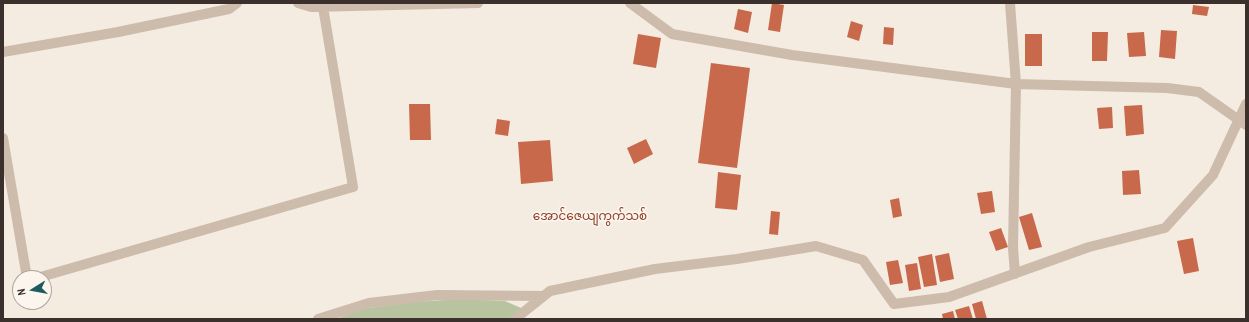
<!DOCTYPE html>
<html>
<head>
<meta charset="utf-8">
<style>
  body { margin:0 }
  #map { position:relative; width:1249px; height:322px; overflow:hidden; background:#f4ebe1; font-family:"Archivo Narrow",sans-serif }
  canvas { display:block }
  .frame { position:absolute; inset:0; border:4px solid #3b302b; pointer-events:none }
  .north { position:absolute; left:12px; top:270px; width:40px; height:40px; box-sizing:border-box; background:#fbf5ee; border:1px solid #aea6a0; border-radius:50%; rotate:259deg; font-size:11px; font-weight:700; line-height:16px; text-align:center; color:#3b302b }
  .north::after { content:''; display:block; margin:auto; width:14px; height:18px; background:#1f5a5e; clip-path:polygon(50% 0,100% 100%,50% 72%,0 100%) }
</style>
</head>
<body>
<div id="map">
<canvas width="1249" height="322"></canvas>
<div class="frame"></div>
<div class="north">N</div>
</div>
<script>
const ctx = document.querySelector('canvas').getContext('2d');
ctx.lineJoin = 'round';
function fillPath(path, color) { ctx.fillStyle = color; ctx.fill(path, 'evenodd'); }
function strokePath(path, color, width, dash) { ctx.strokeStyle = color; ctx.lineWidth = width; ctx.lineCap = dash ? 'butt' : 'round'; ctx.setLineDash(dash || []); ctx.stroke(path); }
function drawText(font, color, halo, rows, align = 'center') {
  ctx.font = font + ' "Archivo Narrow","Noto Sans Myanmar",sans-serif'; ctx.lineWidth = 3.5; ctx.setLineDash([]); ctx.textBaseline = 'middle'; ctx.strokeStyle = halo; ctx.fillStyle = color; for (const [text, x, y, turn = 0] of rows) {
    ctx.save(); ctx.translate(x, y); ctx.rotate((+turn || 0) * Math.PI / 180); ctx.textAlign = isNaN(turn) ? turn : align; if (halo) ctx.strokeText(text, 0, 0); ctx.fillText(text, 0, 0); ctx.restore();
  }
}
const green = new Path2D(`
  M461 299 505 301 521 308 519 319H336L362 309 413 302Z`);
const building = new Path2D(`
  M772 3 784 5 780 32 768 30Z
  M1193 5 1209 7 1207 16 1192 14Z
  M738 9 752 12 748 33 734 29Z
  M851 21 863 25 859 41 847 37Z
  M884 27 894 28 893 45 883 44Z
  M1161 30 1177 31 1175 59 1159 57Z
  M1092 32H1108L1107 61H1092Z
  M1144 32 1146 56 1129 57 1127 33Z
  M638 34 661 38 656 68 633 64Z
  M1025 34H1042V66H1025Z
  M711 63 750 68 737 168 698 163Z
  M409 104H430L431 140H410Z
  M1142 105 1144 134 1126 136 1124 106Z
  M1112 107 1113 128 1099 129 1097 108Z
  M497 119 510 121 508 136 495 134Z
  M646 139 653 154 634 164 627 148Z
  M550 140 553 181 521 184 518 142Z
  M1139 170 1141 194 1123 195 1122 171Z
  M718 172 741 175 737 210 715 208Z
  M992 191 995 212 981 214 977 193Z
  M899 198 902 216 893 218 890 200Z
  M771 211 780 212 778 235 769 234Z
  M1032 213 1042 247 1029 250 1019 217Z
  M1001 228 1008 247 996 251 989 232Z
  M1193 238 1199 271 1184 274 1177 241Z
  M949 253 954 279 940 282 935 256Z
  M932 254 937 285 924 287 918 257Z
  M898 260 903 283 890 285 886 262Z
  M917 263 921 289 909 291 905 265Z
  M982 301 987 319H976L972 304Z
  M969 306 973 319H958L955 310Z
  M953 311 955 319H943L942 314Z`);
const minor = new Path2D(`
  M298 3 311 7 478 3
  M630 3 672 34 792 55 1016 84 1167 88 1199 92 1246 125
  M1010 3 1016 84 1013 248 1015 274
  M3 52 118 32 229 9 237 3
  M3 138 27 278
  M37 278 353 187 323 7
  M318 319 369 303 437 295 544 296
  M515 319 550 291 655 269 737 259 816 246 863 260 894 304 949 297 1089 247 1165 228 1213 175 1246 104`);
const quarterNames = [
  ["အောင်ဇေယျကွက်သစ်",590,217]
];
fillPath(green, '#b8c4a0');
fillPath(building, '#c8694b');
strokePath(minor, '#cdbbac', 10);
drawText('12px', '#8c3b22', '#fbf5ee', quarterNames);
</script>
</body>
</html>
